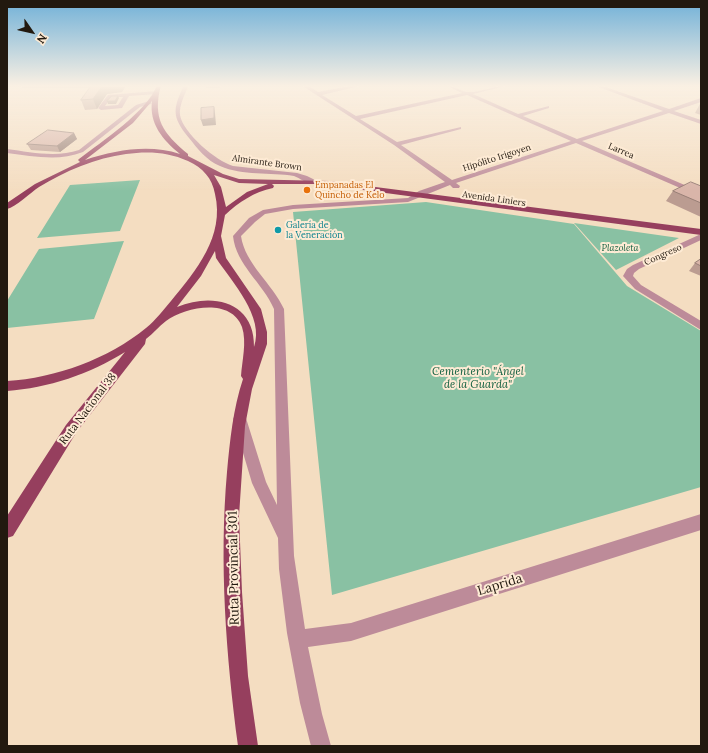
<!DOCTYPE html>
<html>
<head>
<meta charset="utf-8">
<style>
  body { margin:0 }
  #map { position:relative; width:708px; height:753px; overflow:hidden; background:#f4ddc1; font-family:Lora,serif }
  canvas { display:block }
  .frame { position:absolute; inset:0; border:8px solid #22190f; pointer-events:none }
  .north { position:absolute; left:12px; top:12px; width:40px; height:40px; -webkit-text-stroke:3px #feebd5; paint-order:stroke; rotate:124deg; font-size:11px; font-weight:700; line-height:16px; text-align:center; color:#22190f }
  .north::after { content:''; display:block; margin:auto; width:14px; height:18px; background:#22190f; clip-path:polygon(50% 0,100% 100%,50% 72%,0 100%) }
</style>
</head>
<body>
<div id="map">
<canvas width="708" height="753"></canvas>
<div class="frame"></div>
<div class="north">N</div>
</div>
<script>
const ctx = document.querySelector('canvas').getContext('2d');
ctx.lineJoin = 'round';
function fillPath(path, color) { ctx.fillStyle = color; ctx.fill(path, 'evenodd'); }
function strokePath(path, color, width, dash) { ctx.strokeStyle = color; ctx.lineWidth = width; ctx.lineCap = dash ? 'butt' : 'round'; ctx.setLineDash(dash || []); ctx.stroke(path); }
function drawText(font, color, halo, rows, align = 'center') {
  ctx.font = font + ' Lora,serif'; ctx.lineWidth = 4; ctx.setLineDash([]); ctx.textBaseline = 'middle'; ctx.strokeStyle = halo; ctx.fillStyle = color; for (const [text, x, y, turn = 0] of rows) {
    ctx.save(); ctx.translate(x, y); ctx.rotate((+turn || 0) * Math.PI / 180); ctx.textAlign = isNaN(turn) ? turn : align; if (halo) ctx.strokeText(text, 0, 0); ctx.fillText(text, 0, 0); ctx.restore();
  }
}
const green = new Path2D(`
  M140 180 120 231 37 238 70 185Z
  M426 202 574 224 627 286 701 331V487L332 595 293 212Z
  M574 223 679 238 616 270Z
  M124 241 94 319 7 328V301L39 249Z`);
const minor = new Path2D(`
  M184 85H189C185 94 179 105 180 115 183 133 216 161 233 166L297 173 307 176 315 180V184C308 185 300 178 294 176 270 172 243 176 220 166 207 161 197 148 189 138 171 116 173 109 184 85Z
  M301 85H307L318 92 354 85H364L322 95 356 116 462 93 445 85C453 85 461 92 469 92 483 92 496 85 510 85L473 94 518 114 549 106V108L523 116 577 139 663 111 593 85H600L669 109 701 98V102L674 111 701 120V124L669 113 582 141 701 192V197L576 143 456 183 460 186 459 188H453L450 185 408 202 293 209 265 214 255 222 241 236C245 264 272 283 284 309L294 556 305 629 351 623 701 514V530L351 641 308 647 322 714 331 746H311L300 703 287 633 279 569 278 538 252 483 233 419 235 415 240 413 245 415 266 482 277 505 274 309C263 283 236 265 233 236L249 218 263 210 293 205 408 198 419 191 445 182 394 145ZM467 95 571 141 452 180 401 145 461 129V127L397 142 360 119Z
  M156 91 159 93 158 94 129 96 122 108 101 110 98 108 108 95ZM112 97H123L118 105 105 106Z
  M149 101 152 103 151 104 140 107 83 152C58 162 33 156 7 153V149C30 152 56 158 79 150L136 105Z
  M701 234V240L639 269 634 273 633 276 641 285 701 321V330L635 289 623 276 627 269 633 265Z`);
const major = new Path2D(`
  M157 85H161C152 119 163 133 188 154V156L223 174 239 179 329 181 701 229V235L318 184H272L274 186 273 188C254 192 239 202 225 215L221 236 226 258 261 309 267 332V344L252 389 245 426 239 516 242 592 248 676 258 746H238C226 655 219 563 227 472 230 440 233 409 243 379L241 376C242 361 247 342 242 327 231 297 185 307 166 321 159 326 153 334 146 339L145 344 76 433 13 536 7 538V516L66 425 125 352C90 374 48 388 7 391V381C56 378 108 359 146 328 156 320 163 310 171 301 196 271 225 236 215 194 212 178 203 168 188 161 168 152 148 151 126 154 96 158 65 171 39 187 30 193 16 207 7 209V203L35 184 80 162 78 160 79 159C101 142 148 111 157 85ZM152 101C149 124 163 140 180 154 149 144 116 150 85 160L133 123ZM214 175 239 183 268 184 247 192 226 207 221 187ZM215 251 216 258C232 282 265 317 254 347 255 302 213 292 177 307L201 276Z`);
const wall = new Path2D(`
  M21 85H127L126 86 122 92 107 94 97 109 85 110 81 100 89 88H22Z
  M206 85H221L220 88H206Z
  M701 102V115L695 113Z
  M74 133 77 139 60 152 31 150 27 144Z
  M701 186V217L666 201 673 191Z
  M701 259V276L689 271 695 263Z`);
const shadedWall = new Path2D(`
  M103 85H127L126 86 122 92 107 94 97 109 93 99Z
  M118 96 119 98 116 104H108L107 101Z
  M214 107 215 113 216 125 203 126 201 120Z
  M74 133 77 139 60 152 57 146Z`);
const building = new Path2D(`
  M92 85H103L93 99 81 100Z
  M112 96H118L115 101H107Z
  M214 107V118L201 120V108Z
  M48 130 74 133 57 146 27 144Z
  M691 182 701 186V203L673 191Z
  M701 259V266L695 263Z`);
const markers = [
  [307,190,4,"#e8710a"],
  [278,230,4,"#0f9aa8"]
];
const farStreetnames = [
  ["Larrea",621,151,23],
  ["Hipólito Irigoyen",497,158,-18],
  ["Almirante Brown",267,163,8],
  ["Avenida Liniers",494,199,8],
  ["Congreso",663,255,-24]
];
const farFoodnames = [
  ["Empanadas El",315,185],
  ["Quincho de Kelo",315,195]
];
const farCulturenames = [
  ["Galería de",286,225],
  ["la Veneración",286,235]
];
const farParknames = [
  ["Plazoleta",620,248]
];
const parkNames = [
  ["Cementerio \"Ángel",478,372],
  ["de la Guarda\"",478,385]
];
const streetNames = [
  ["Ruta Nacional 38",88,409,-53]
];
const nearStreetnames = [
  ["Ruta Provincial 301",234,568,-91],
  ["Laprida",500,585,-17]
];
fillPath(green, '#89c1a3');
fillPath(minor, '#bd8b99');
fillPath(major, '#963f5e');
fillPath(wall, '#bb9c91');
fillPath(shadedWall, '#987f76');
fillPath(building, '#d9b5a9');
strokePath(building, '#987f76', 1);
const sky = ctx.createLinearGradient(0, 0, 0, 191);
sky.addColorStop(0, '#71b1d8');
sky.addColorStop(0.45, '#faf0e3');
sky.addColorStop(1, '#faf0e300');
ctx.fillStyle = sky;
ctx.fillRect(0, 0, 708, 191);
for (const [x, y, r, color] of markers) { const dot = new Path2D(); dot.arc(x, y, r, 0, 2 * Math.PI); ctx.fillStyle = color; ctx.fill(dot); strokePath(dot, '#feebd5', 1.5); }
drawText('9px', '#22190f', '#feebd5', farStreetnames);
drawText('9px', '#c56008', '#feebd5', farFoodnames, 'left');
drawText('9px', '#0d838f', '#feebd5', farCulturenames, 'left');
drawText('italic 9px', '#136141', '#feebd5', farParknames);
drawText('italic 11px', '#136141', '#feebd5', parkNames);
drawText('11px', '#22190f', '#feebd5', streetNames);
drawText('13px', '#22190f', '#feebd5', nearStreetnames);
</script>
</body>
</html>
